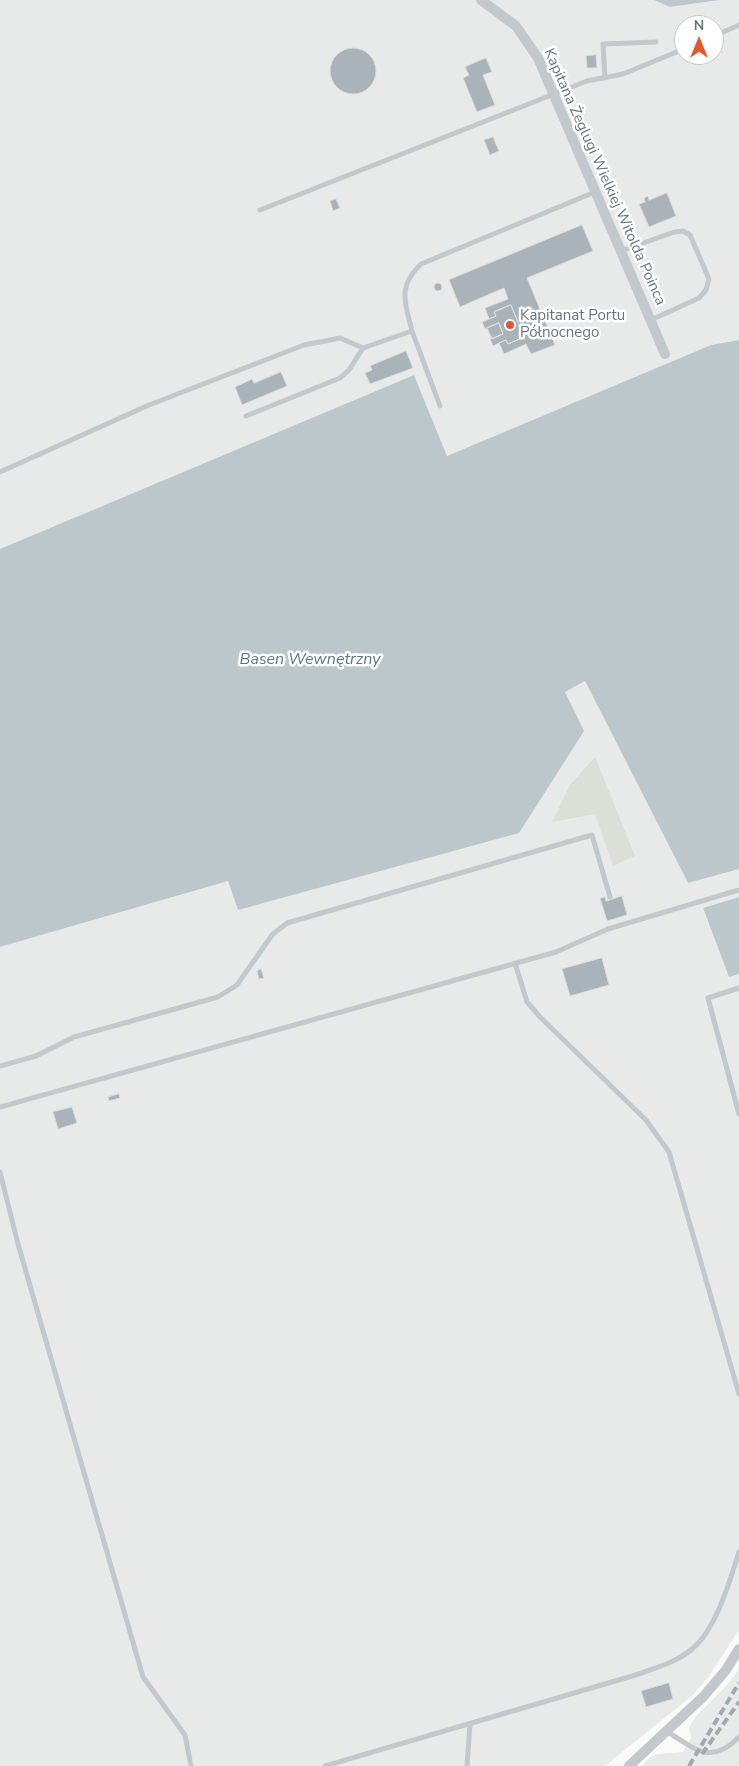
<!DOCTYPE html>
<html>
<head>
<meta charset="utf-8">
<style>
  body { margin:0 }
  #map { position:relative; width:739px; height:1766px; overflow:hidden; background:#fafaf8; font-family:"Nunito Sans",sans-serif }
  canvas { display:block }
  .north { position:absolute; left:674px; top:15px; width:50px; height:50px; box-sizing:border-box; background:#fff; border:1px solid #c1c8cd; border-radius:50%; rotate:0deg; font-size:14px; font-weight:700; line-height:20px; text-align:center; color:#657683 }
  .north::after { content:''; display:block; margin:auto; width:18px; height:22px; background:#e4572e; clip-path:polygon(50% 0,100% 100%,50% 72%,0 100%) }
</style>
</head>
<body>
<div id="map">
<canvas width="739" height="1766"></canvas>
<div class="north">N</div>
</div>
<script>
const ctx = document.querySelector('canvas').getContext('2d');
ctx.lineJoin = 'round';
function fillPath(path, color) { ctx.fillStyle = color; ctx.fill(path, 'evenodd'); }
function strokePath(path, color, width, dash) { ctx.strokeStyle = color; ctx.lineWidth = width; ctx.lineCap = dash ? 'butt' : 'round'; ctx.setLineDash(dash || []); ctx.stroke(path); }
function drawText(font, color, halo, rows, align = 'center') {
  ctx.font = font + ' "Nunito Sans",sans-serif'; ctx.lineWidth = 5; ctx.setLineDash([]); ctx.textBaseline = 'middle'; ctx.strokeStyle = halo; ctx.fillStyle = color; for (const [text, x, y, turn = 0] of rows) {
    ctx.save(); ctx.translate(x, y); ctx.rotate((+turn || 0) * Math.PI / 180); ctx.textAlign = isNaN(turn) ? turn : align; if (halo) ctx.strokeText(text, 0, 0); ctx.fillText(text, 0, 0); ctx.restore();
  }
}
const built = new Path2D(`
  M0 0H654L670 7 720 0H739V340L711 345 447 456 414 375 0 549ZM684 25H714V55H684Z
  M585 681 688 883 739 869V897L703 908 729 977 739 974V1630L709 1676 693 1695 605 1766H0V947L228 881 238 910 565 692Z
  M739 1669V1766H642L649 1758 657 1754 683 1752 691 1738 689 1727 696 1716 726 1686Z`);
const green = new Path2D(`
  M595 757 635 856 613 866 595 814 552 822 570 785Z`);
const water = new Path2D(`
  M654 0H720L670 7Z
  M739 340V869L688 883 585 681 565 692 584 731 519 833 238 910 228 881 0 947V549L414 375 447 456 711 345Z
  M739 897V974L729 977 703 908Z`);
const building = new Path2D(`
  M330 71a23 23 0 1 1 46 0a23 23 0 1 1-46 0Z
  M596 55 597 68H587L586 56Z
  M486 58 492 72 483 75 495 105 477 112 463 78 469 75 465 67Z
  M493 137 499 151 490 155 484 140Z
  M667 193 676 216 649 227 639 204 645 202 644 198 648 196 649 200Z
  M336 199 340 208 333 211 330 201Z
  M582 225 593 251 527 278 555 345 531 354 526 344 504 354 499 343 506 340 508 344 524 337 511 305 494 312 496 316 489 319 485 308 508 299 504 288 460 307 449 280Z
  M434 287a4 4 0 1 1 8 0a4 4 0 1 1-8 0Z
  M511 305 524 337 508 344 506 340 493 346 490 339 503 334 499 323 485 329 482 322 496 316 494 312Z
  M499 323 503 334 492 339 487 328Z
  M406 351 413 368 370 384 365 373 372 370 370 366Z
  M281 372 287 386 242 405 235 387 252 379 254 383Z
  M622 896 627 915 607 921 600 898 605 897 606 901Z
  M602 958 609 985 570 996 562 969Z
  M261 969 264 978 259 979 257 971Z
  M119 1094 120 1098 109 1101 108 1097Z
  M72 1107 77 1123 58 1129 53 1112Z
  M669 1683 673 1699 646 1707 641 1691Z`);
const lane = new Path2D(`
  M714 36 739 25
  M605 78 603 44 656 42
  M260 210 587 81 623 74 684 49
  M621 251 674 232 683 231 690 235 709 279 706 290 699 298 651 320
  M412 331C405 302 397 287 421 264L595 192
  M246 416 340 378 349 370 363 348 412 331 440 406
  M0 472 149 405 304 345 340 338 363 348
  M515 963 527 1002 540 1017 646 1120 669 1152 739 1394
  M739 988 708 998 739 1114
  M0 1066 36 1056 74 1037 218 997 237 985 272 935 287 923 592 835 610 897
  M0 1107 556 952 608 929 739 890
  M0 1172 18 1244 143 1677 185 1735 191 1766
  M665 1730C695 1749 711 1766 739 1737
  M325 1766 639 1674C657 1667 677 1662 692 1649 716 1630 730 1580 739 1552
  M467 1766 470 1724`);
const street = new Path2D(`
  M481 0 516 26 538 58 665 354
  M629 1766 703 1697 726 1670 739 1649`);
const rail = new Path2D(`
  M702 1754 739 1702
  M689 1766 739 1683`);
const markers = [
  [510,325,5,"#e4572e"]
];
const streetNames = [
  ["Kapitana Żeglugi Wielkiej Witolda Poinca",604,177,66]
];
const poiNames = [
  ["Kapitanat Portu",520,316],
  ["Północnego",520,333]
];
const waterNames = [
  ["Basen Wewnętrzny",310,660]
];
fillPath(built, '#e8e9e9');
fillPath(green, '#dadfd7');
fillPath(water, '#bbc7cb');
fillPath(building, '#aab3b9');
strokePath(building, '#dcdcda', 1);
strokePath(lane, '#c3c8cc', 5);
strokePath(street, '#c3c8cc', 10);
strokePath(rail, '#a2aab0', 4, [8, 4]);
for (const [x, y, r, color] of markers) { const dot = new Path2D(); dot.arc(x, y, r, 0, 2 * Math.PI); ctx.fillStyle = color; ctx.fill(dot); strokePath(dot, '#fff', 2); }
drawText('15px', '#657683', '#fff', streetNames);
drawText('15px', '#657683', '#fff', poiNames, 'left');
drawText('italic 16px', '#60757c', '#fff', waterNames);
</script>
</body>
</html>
